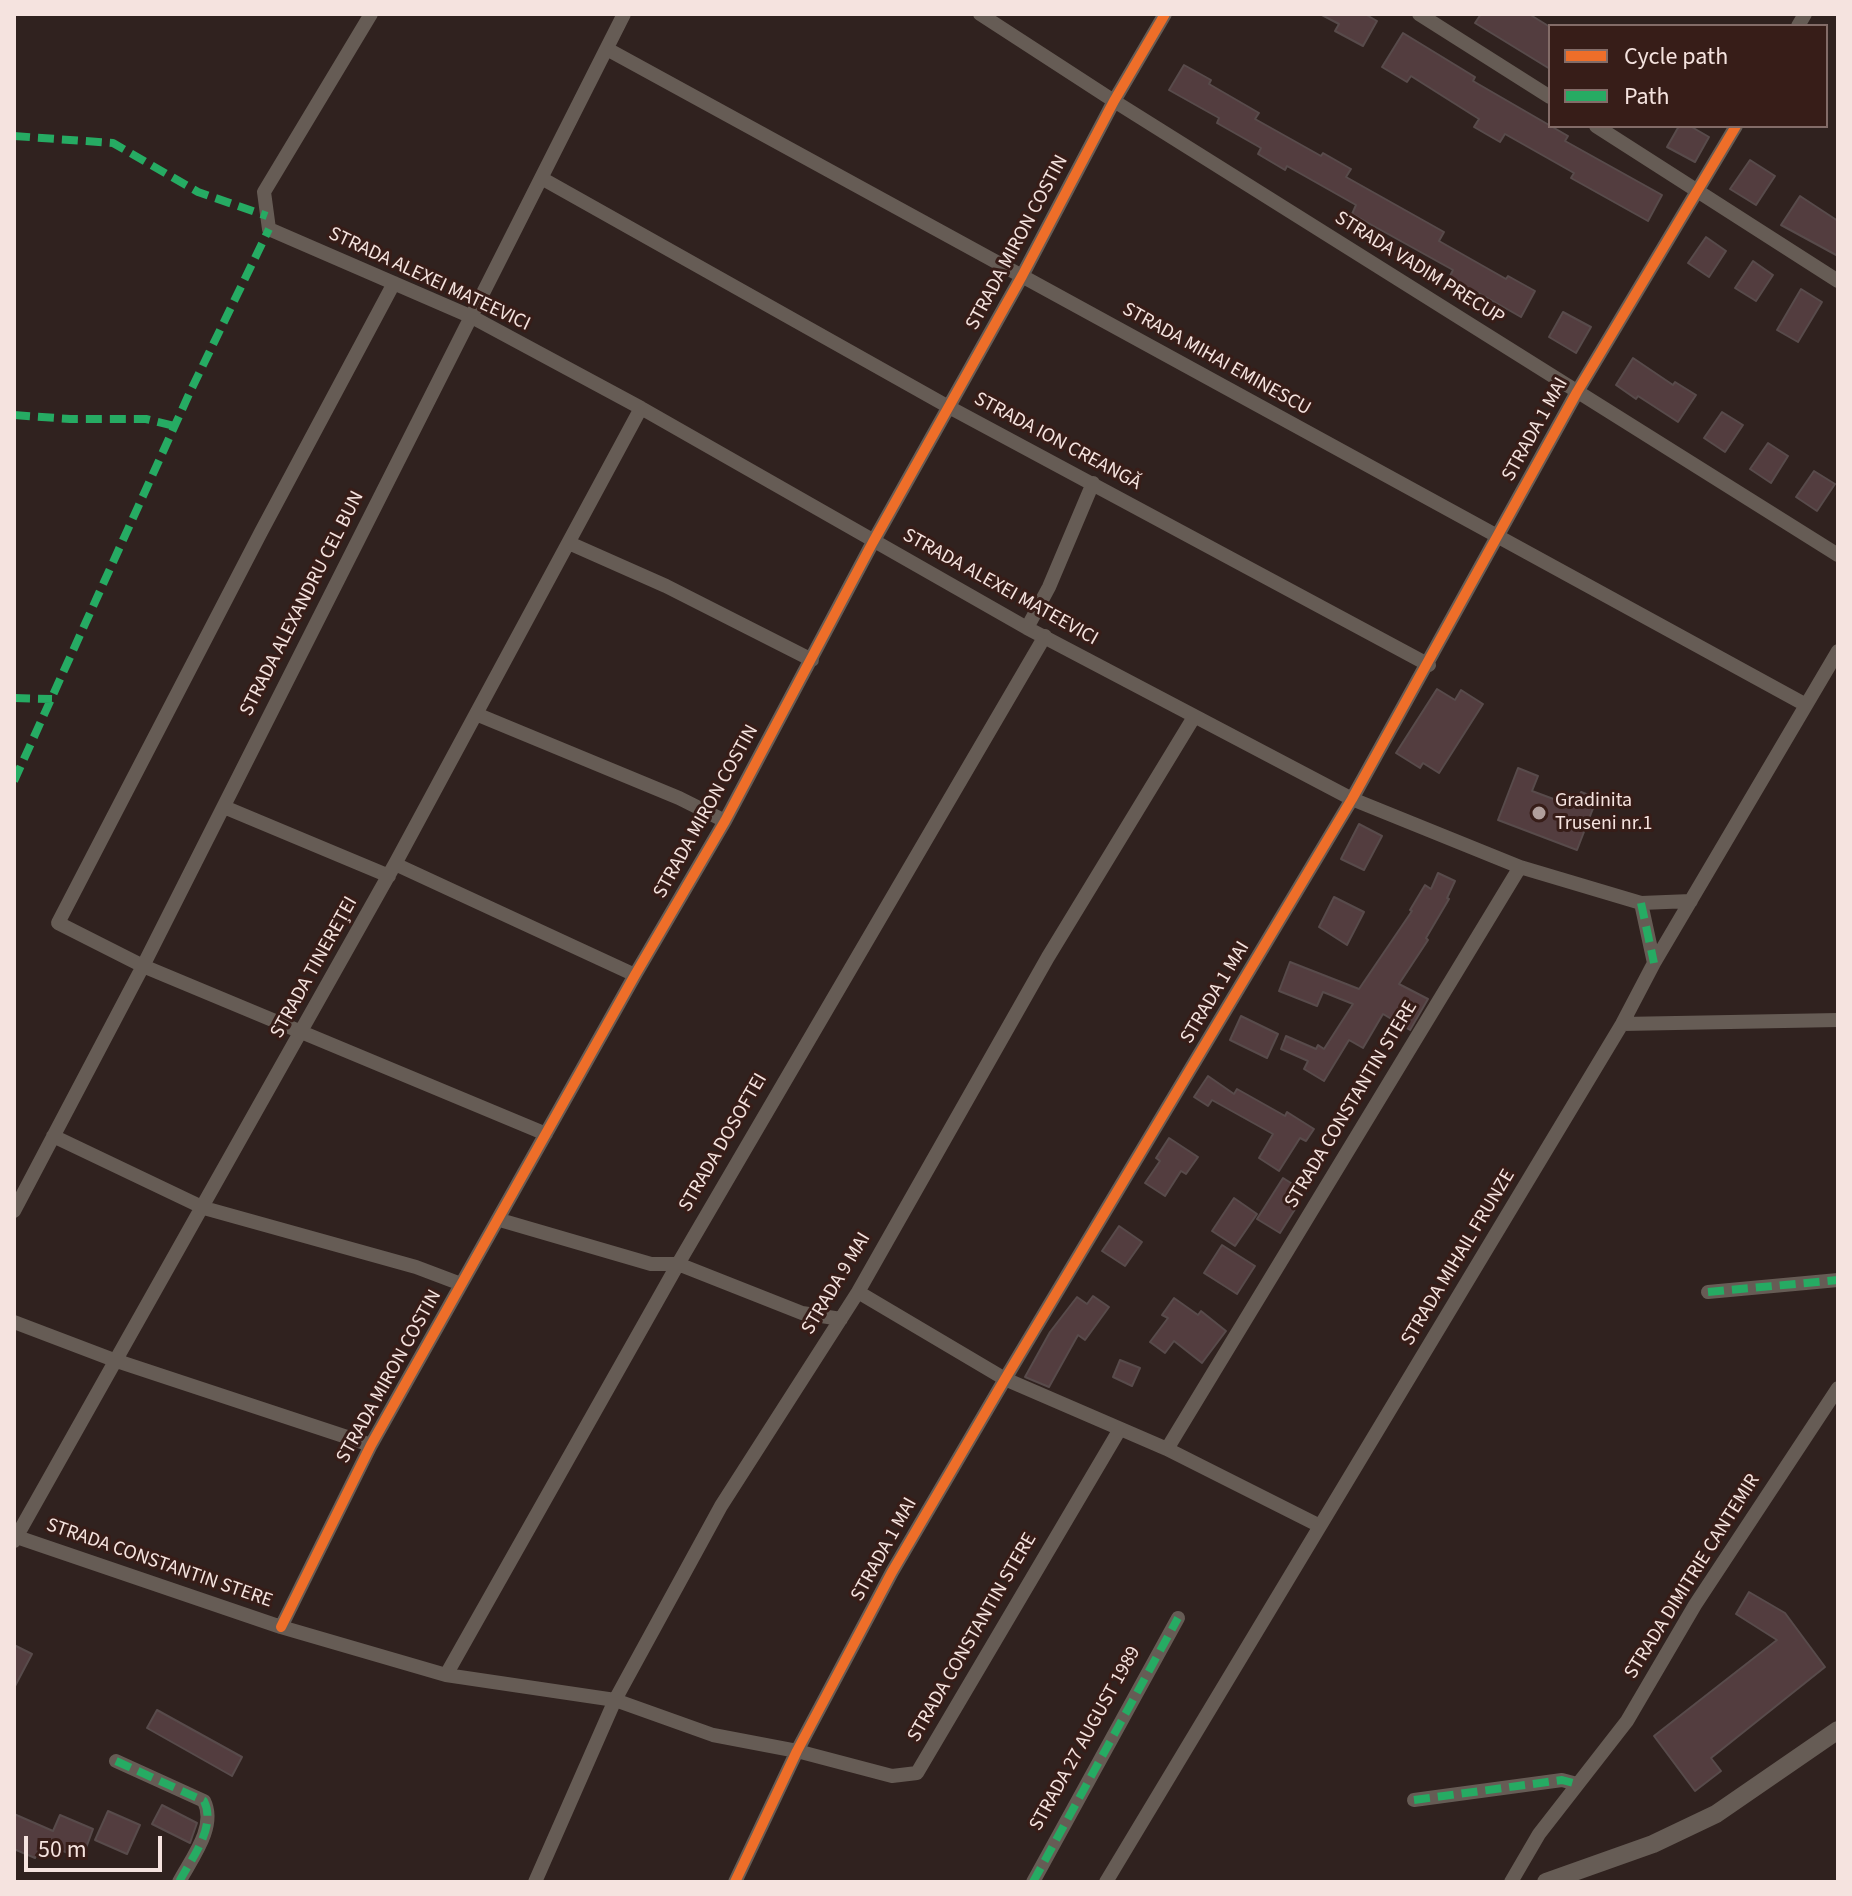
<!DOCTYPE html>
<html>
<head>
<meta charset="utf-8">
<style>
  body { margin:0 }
  #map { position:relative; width:1852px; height:1896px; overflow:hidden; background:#30221f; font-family:"Source Sans 3",sans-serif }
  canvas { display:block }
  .frame { position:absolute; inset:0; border:16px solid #f5e3df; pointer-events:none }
  .legend { position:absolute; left:1548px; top:24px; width:280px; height:104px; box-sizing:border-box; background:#371d18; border:2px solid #836c68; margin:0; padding:10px 14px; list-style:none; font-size:24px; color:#f5e3df }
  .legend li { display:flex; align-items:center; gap:16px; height:40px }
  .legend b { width:40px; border:2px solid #836c68 }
  .scale { position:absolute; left:24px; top:1836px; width:138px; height:36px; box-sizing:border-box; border:4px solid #f5e3df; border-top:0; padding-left:10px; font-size:24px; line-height:28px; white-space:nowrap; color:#f5e3df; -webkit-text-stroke:6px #371d18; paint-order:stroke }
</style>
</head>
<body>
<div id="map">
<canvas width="1852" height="1896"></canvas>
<div class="frame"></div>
<ul class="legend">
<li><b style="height:10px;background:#ee6e29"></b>Cycle path</li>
<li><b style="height:10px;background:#26ab63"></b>Path</li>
</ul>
<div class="scale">50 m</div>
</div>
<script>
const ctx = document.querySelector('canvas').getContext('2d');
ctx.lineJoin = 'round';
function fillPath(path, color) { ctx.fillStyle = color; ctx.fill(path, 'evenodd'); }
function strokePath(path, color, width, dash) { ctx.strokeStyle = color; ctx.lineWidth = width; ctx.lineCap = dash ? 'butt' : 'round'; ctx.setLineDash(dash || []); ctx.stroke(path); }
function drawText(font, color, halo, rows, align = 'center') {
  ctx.font = font + ' "Source Sans 3",sans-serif'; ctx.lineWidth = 6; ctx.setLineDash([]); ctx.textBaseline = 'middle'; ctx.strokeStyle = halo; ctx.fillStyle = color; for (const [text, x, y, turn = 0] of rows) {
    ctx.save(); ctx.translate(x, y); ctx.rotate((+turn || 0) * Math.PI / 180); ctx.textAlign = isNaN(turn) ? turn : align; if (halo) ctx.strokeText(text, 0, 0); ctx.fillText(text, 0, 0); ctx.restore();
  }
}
const building = new Path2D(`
  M1320 14H1365L1377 21 1363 46 1335 31 1339 24Z
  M1481 14H1529L1550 27V69L1475 23Z
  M1403 33 1475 77 1473 81 1568 136 1565 141 1662 195 1648 221 1571 178 1574 173 1505 134 1500 142 1474 127 1479 119 1411 76 1407 82 1382 67Z
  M1184 65 1211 80 1209 84 1259 113 1255 119 1321 156 1323 153 1351 169 1346 177 1444 232 1439 241 1506 279 1508 276 1535 291 1521 317 1477 292 1475 296 1448 280 1453 270 1352 214 1356 205 1287 166 1285 170 1258 154 1261 148 1217 123 1219 118 1169 90Z
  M1679 126H1690L1709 137 1695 162 1667 147Z
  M1750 160 1775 176 1756 205 1730 189Z
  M1800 196 1838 221V256L1781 225Z
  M1706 237 1726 251 1709 277 1688 263Z
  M1753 261 1773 275 1756 301 1735 288Z
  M1801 289 1822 302 1798 342 1777 330Z
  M1563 312 1591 327 1576 353 1549 337Z
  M1633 358 1673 385 1675 382 1696 395 1678 422 1638 396 1636 399 1616 385Z
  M1722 412 1743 425 1725 452 1704 438Z
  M1768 443 1788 456 1771 483 1750 469Z
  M1814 471 1835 484 1817 511 1796 497Z
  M1437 689 1455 700 1461 690 1483 704 1439 773 1423 763 1420 768 1396 753Z
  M1518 768 1538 776 1532 791 1575 807 1581 792 1597 798 1577 850 1498 820Z
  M1359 824 1382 836 1364 870 1341 859Z
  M1438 873 1455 881 1447 898 1449 899 1426 938 1428 940 1399 984 1428 999 1410 1030 1383 1014 1363 1048 1349 1040 1324 1081 1304 1069 1308 1061 1281 1049 1286 1036 1316 1049 1318 1045 1324 1049 1353 1004 1323 992 1317 1006 1279 991 1290 962 1359 989 1412 911 1410 910 1425 885 1431 889Z
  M1334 897 1364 912 1347 945 1319 927Z
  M1241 1016 1278 1034 1267 1058 1230 1040Z
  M1208 1076 1234 1094 1237 1089 1285 1116 1287 1112 1314 1129 1306 1141 1300 1138 1279 1171 1259 1158 1273 1134 1212 1100 1208 1106 1194 1097Z
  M1169 1138 1198 1157 1186 1174 1181 1171 1165 1196 1145 1183 1160 1161 1156 1158Z
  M1283 1178 1299 1188 1290 1201 1297 1206 1280 1233 1257 1219Z
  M1234 1198 1257 1214 1235 1246 1212 1231Z
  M1119 1226 1142 1242 1125 1266 1102 1251Z
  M1222 1245 1255 1266 1237 1294 1204 1273Z
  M1093 1296 1109 1307 1085 1340 1078 1335 1049 1387 1025 1377 1050 1332 1077 1297 1087 1304Z
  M1174 1298 1198 1315 1201 1311 1226 1331 1202 1363 1174 1341 1165 1353 1150 1342 1168 1318 1162 1315Z
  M1120 1360 1140 1368 1132 1386 1113 1377Z
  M1749 1592 1785 1613 1825 1667 1711 1758 1721 1771 1695 1791 1654 1736 1777 1640 1736 1614Z
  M14 1645 32 1654 14 1688Z
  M157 1710 242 1757 232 1776 147 1728Z
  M162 1805 197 1823 190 1843 152 1824Z
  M108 1811 140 1825 127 1854 95 1840Z
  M14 1814 53 1831 60 1815 93 1829 82 1859 42 1842 35 1858 14 1849Z`);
const minor = new Path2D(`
  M371 14 264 192 269 229 472 317 641 408 1027 628 1352 799 1520 867 1641 903 1691 901
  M980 14 1114 101 1838 555
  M1419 14 1550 97
  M1798 26 1805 14
  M607 49 1806 705
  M1596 126 1838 281
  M543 179 947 406 1429 665
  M394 283 261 532 58 923 143 966 546 1134
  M569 543 666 586 812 660
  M1027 628 1049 587 1093 483
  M476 714 679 798 725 821
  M224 807 389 876
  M395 864 635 975
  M1641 903 1654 963
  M1622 1024 1838 1020
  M53 1136 204 1208 416 1267 461 1284
  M14 1211 143 966 624 14
  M500 1220 651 1264H678L802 1313 841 1319
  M858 1292 1005 1379 1167 1449 1320 1526
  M1708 1292 1838 1280
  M14 1322 114 1360 371 1445
  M1167 1449 1520 867
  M14 1536 281 1627 446 1675 615 1700 713 1735 797 1751 892 1776 917 1773 1120 1429
  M14 1541 395 864 641 408
  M281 1627 371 1445 635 975 725 821 873 542 1022 276 1114 101 1165 14
  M446 1675 678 1264 1045 636
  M116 1761 204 1801C217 1827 191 1859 179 1882
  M1414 1800 1562 1780 1577 1784
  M535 1882 615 1700 721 1506 858 1292 1048 957 1194 717
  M735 1882 797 1751 892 1572 1005 1379 1352 799 1577 392 1736 126
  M1033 1882 1178 1618
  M1106 1882 1622 1024 1654 963 1838 651
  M1511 1882 1539 1834 1627 1721 1695 1605 1838 1388`);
const tertiary = new Path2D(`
  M1546 1882 1653 1844 1716 1814 1838 1730`);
const quiet = new Path2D(`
  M14 136 113 143 198 192 267 216
  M14 415 70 419H146L175 426
  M14 698 52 699
  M14 781 190 392 269 229
  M1641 903 1654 963
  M1708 1292 1838 1280
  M116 1761 204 1801C217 1827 191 1859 179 1882
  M1414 1800 1562 1780 1577 1784
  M1033 1882 1178 1618`);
const cycleway = new Path2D(`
  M281 1627 371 1445 635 975 725 821 873 542 1022 276 1114 101 1165 14
  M735 1882 797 1751 892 1572 1005 1379 1352 799 1577 392 1736 126`);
const markers = [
  [1539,813,8,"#b09f9c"]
];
const streetNames = [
  ["STRADA MIRON COSTIN",1018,243,-62],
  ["STRADA VADIM PRECUP",1419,269,32],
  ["STRADA ALEXEI MATEEVICI",429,280,25],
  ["STRADA MIHAI EMINESCU",1216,360,29],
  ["STRADA 1 MAI",1536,430,-61],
  ["STRADA ION CREANGĂ",1057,442,28],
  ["STRADA ALEXEI MATEEVICI",1000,588,29],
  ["STRADA ALEXANDRU CEL BUN",303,604,-63],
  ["STRADA MIRON COSTIN",707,812,-61],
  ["STRADA TINEREȚEI",315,968,-61],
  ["STRADA 1 MAI",1216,993,-59],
  ["STRADA CONSTANTIN STERE",1352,1105,-59],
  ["STRADA DOSOFTEI",724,1143,-60],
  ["STRADA MIHAIL FRUNZE",1459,1258,-59],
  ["STRADA 9 MAI",837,1284,-59],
  ["STRADA MIRON COSTIN",390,1377,-61],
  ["STRADA 1 MAI",885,1550,-61],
  ["STRADA CONSTANTIN STERE",159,1564,19],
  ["STRADA DIMITRIE CANTEMIR",1693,1577,-58],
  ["STRADA CONSTANTIN STERE",973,1638,-60],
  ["STRADA 27 AUGUST 1989",1086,1739,-61]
];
const poiNames = [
  ["Gradinita",1555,802],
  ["Truseni nr.1",1555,825]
];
fillPath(building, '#533d3f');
strokePath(building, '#584b4b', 2);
strokePath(minor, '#665c55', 14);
strokePath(tertiary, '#665c55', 18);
strokePath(quiet, '#26ab63', 8, [16, 8]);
strokePath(cycleway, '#ee6e29', 10);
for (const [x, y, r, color] of markers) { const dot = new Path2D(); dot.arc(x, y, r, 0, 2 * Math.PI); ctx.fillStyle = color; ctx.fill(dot); strokePath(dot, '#371d18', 3); }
drawText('20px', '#f5e3df', '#371d18', streetNames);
drawText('20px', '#f5e3df', '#371d18', poiNames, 'left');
</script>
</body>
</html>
